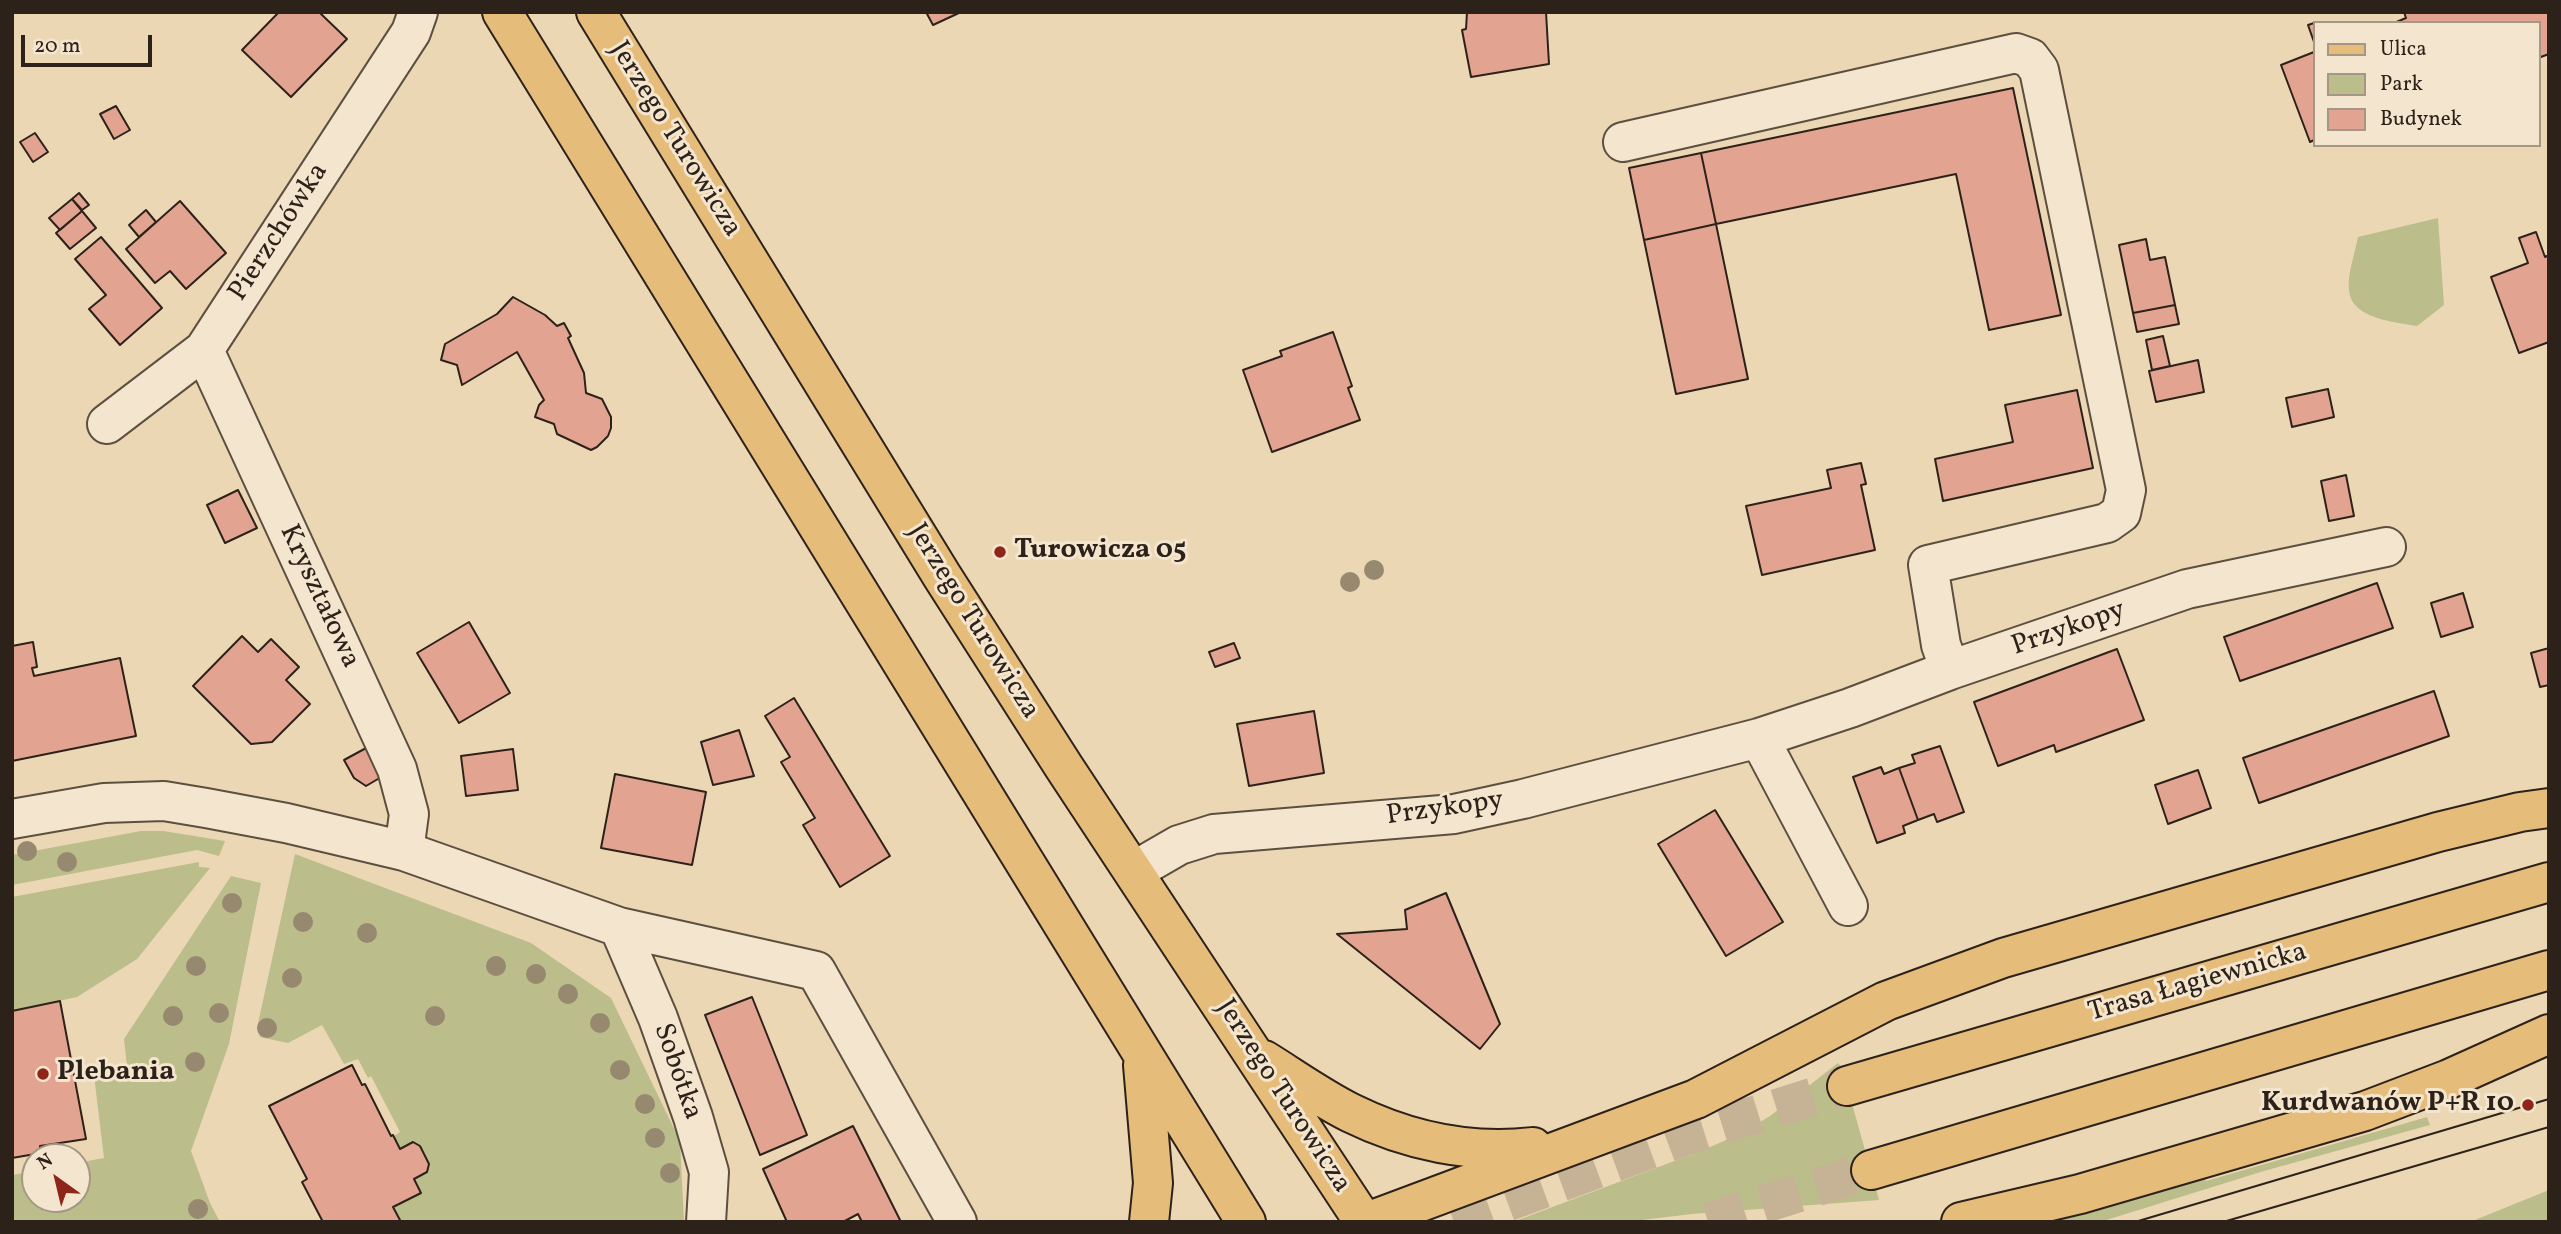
<!DOCTYPE html>
<html>
<head>
<meta charset="utf-8">
<style>
  body { margin:0 }
  #map { position:relative; width:2561px; height:1234px; overflow:hidden; background:#ecd7b4; font-family:Vollkorn,serif }
  canvas { display:block }
  .frame { position:absolute; inset:0; border:14px solid #2d221a; pointer-events:none }
  .legend { position:absolute; left:2313px; top:21px; width:228px; height:126px; box-sizing:border-box; background:#f3e5ce; border:2px solid #a49786; margin:0; padding:9px 12px; list-style:none; font-size:21px; color:#2d221a }
  .legend li { display:flex; align-items:center; gap:14px; height:35px }
  .legend b { width:35px; border:2px solid #a49786 }
  .north { position:absolute; left:21px; top:1143px; width:70px; height:70px; box-sizing:border-box; background:#f3e5ce; border:2px solid #a49786; border-radius:50%; rotate:326deg; font-size:19px; font-weight:700; line-height:28px; text-align:center; color:#2d221a }
  .north::after { content:''; display:block; margin:auto; width:24px; height:32px; background:#8f2418; clip-path:polygon(50% 0,100% 100%,50% 72%,0 100%) }
  .scale { position:absolute; left:21px; top:35px; width:131px; height:32px; box-sizing:border-box; border:4px solid #2d221a; border-top:0; padding-left:9px; font-size:21px; line-height:24px; white-space:nowrap; color:#2d221a; -webkit-text-stroke:5px #f3e5ce; paint-order:stroke }
</style>
</head>
<body>
<div id="map">
<canvas width="2561" height="1234"></canvas>
<div class="frame"></div>
<ul class="legend">
<li><b style="height:9px;background:#e6bc7a"></b>Ulica</li>
<li><b style="height:19px;background:#bbbd8a"></b>Park</li>
<li><b style="height:19px;background:#e2a491"></b>Budynek</li>
</ul>
<div class="north">N</div>
<div class="scale">20 m</div>
</div>
<script>
const ctx = document.querySelector('canvas').getContext('2d');
ctx.lineJoin = 'round';
function fillPath(path, color) { ctx.fillStyle = color; ctx.fill(path, 'evenodd'); }
function strokePath(path, color, width, dash) { ctx.strokeStyle = color; ctx.lineWidth = width; ctx.lineCap = dash ? 'butt' : 'round'; ctx.setLineDash(dash || []); ctx.stroke(path); }
function drawText(font, color, halo, rows, align = 'center') {
  ctx.font = font + ' Vollkorn,serif'; ctx.lineWidth = 6; ctx.setLineDash([]); ctx.textBaseline = 'middle'; ctx.strokeStyle = halo; ctx.fillStyle = color; for (const [text, x, y, turn = 0] of rows) {
    ctx.save(); ctx.translate(x, y); ctx.rotate((+turn || 0) * Math.PI / 180); ctx.textAlign = isNaN(turn) ? turn : align; if (halo) ctx.strokeText(text, 0, 0); ctx.fillText(text, 0, 0); ctx.restore();
  }
}
const green = new Path2D(`
  M2438 218 2444 305 2417 326C2395 322 2352 319 2349 291 2347 275 2355 253 2358 237Z
  M141 831H163L225 841 219 856 197 850 12 885V855Z
  M295 854 531 943 611 998 680 1141 684 1222H401L393 1207 421 1193 414 1179 426 1172 429 1164 413 1143 400 1149 394 1136 400 1132 371 1076 368 1078 358 1059 344 1064 322 1025 288 1043 260 1037 257 1028Z
  M199 862V867L210 868 137 959 77 997 12 1011V897Z
  M231 876 261 883 229 1044 191 1151 210 1203 220 1222H12V1175L35 1171V1199H77V1163L104 1158 94 1075 127 1066 124 1039Z
  M1838 1063 1842 1068 1879 1200 1692 1214 1625 1222 1518 1220 1701 1151 1740 1134 1770 1116Z
  M2427 1117 2430 1125 2264 1171 2100 1222H2023L2203 1170 2206 1181Z
  M2549 1190V1222H2470Z`);
const building = new Path2D(`
  M279 12H319L347 39 291 97 242 50Z
  M926 12H961L933 25Z
  M1467 12H1546L1549 64 1471 77 1462 30 1466 29Z
  M2404 12H2549V54L2538 58V23H2394L2406 18Z
  M2314 23V42L2308 25Z
  M2314 52V140L2310 142 2281 65Z
  M2013 88 2061 315 1989 330 1956 174 1716 224 1701 153Z
  M116 106 130 130 114 139 100 114Z
  M35 133 48 152 33 162 20 142Z
  M1701 153 1716 224 1644 240 1629 168Z
  M79 193 89 205 82 210 72 199Z
  M72 199 82 211 60 230 49 218Z
  M180 201 226 253 186 289 170 271 155 283 126 249Z
  M146 210 156 222 139 237 129 225Z
  M82 211 96 228 70 249 56 233Z
  M1716 224 1748 379 1676 394 1644 240Z
  M2536 232 2545 257 2549 255V342L2519 353 2491 277 2528 263 2519 238Z
  M101 237 162 308 120 345 89 309 106 295 75 259Z
  M2146 239 2150 260 2165 257 2175 305 2133 313 2119 245Z
  M513 297 545 315 557 326 564 323 571 336 568 338 584 373 586 393 602 399 611 417V428L608 436 597 447 591 450 557 434 554 424 535 417 539 405 544 400 517 352 462 385 457 365 441 360 445 344 497 314Z
  M2175 305 2179 324 2137 332 2133 313Z
  M1333 332 1352 386 1348 388 1360 420 1272 452 1243 370 1282 356 1280 351Z
  M2163 336 2170 366 2152 370 2146 340Z
  M2198 360 2204 392 2156 402 2149 371Z
  M2328 389 2334 417 2292 427 2286 398Z
  M2077 390 2093 468 1943 501 1935 459 2013 442 2005 405Z
  M1861 463 1866 484 1861 485 1875 550 1762 575 1746 506 1831 488 1827 470Z
  M2346 475 2354 516 2329 521 2321 481Z
  M238 490 257 528 225 543 207 505Z
  M2377 583 2393 628 2240 681 2224 637Z
  M2463 593 2473 627 2441 637 2431 603Z
  M469 622 510 693 459 723 417 653Z
  M242 636 258 652 271 639 299 667 286 680 310 704 272 742 251 744 193 686Z
  M33 642 37 667 32 668 34 676 120 658 136 736 12 761V646Z
  M1234 643 1240 658 1215 667 1209 652Z
  M2549 648V685L2540 687 2531 653Z
  M2117 649 2144 720 2056 752 2054 745 1998 766 1974 702Z
  M2434 691 2449 736 2259 803 2243 758Z
  M794 698 890 856 840 887 803 825 815 818 781 762 790 757 765 716Z
  M1314 711 1324 773 1249 786 1237 724Z
  M739 730 754 776 713 785 701 742Z
  M1940 746 1964 812 1937 822 1934 814 1918 820 1899 768 1915 763 1912 755Z
  M368 747 383 776 366 786 354 778 344 760Z
  M513 749 518 790 466 796 461 756Z
  M1881 767 1884 774 1899 768 1918 820 1903 826 1905 833 1877 843 1853 777Z
  M2198 770 2211 808 2168 824 2155 785Z
  M615 774 706 792 692 865 601 848Z
  M1715 810 1783 922 1726 956 1658 844Z
  M1446 893 1500 1024 1480 1049 1337 934 1407 929 1405 910Z
  M752 997 807 1135 760 1155 705 1015Z
  M60 1001 86 1139 40 1146 41 1153 12 1158V1011Z
  M352 1065 362 1085 365 1084 391 1136 393 1135 400 1149 413 1142 420 1146 429 1164 427 1172 414 1179 421 1193 393 1207 401 1222H323L302 1182 307 1179 269 1106Z
  M853 1126 901 1222H862L858 1214 843 1222H787L763 1169Z`);
const majorTunnel = new Path2D(`
  M1454 1222 1693 1134 1847 1086
  M1708 1222 1871 1170`);
const minor = new Path2D(`
  M1623 142 2016 53 2030 58 2039 70 2126 490 2121 513 2107 523 1928 565 1941 645 1950 670
  M204 350 397 769 409 814 404 851
  M107 424 204 350 411 32 418 12
  M1759 738 1848 906
  M12 819 104 803 164 801 206 808 286 823 404 851 619 927 816 971 957 1222
  M1134 871 1179 845 1214 834 1454 814 1523 799 1759 738 1850 708 1950 670 2187 589 2386 547
  M619 927 658 1018 693 1117 709 1172 706 1222`);
const major = new Path2D(`
  M502 12 1246 1222
  M596 12 942 576 1064 767 1364 1222
  M1264 1060C1293 1078 1321 1098 1351 1113 1408 1141 1471 1154 1533 1147
  M1143 1065 1153 1183 1149 1222
  M1847 1086 2549 882
  M1871 1170 2549 970
  M1367 1222 1696 1099 1886 1001 2003 958 2438 832 2520 812 2549 808
  M1961 1222 2080 1194 2365 1111 2449 1079 2549 1034`);
const tram = new Path2D(`
  M2135 1222 2549 1099
  M2223 1222 2549 1127`);
const trees = [
  [1374,570],
  [1350,582],
  [27,851],
  [67,862],
  [232,903],
  [303,922],
  [367,933],
  [196,966],
  [496,966],
  [536,974],
  [292,978],
  [568,994],
  [219,1013],
  [173,1016],
  [435,1016],
  [600,1023],
  [267,1028],
  [195,1062],
  [620,1070],
  [645,1104],
  [655,1138],
  [670,1173],
  [198,1209]
];
const markers = [
  [1000,552,7,"#8f2418"],
  [43,1074,7,"#8f2418"],
  [2528,1105,7,"#8f2418"]
];
const streetNames = [
  ["Jerzego Turowicza",674,140,58],
  ["Pierzchówka",280,233,-57],
  ["Kryształowa",318,597,65],
  ["Jerzego Turowicza",972,622,58],
  ["Przykopy",2069,630,-19],
  ["Przykopy",1445,810,-8],
  ["Trasa Łagiewnicka",2198,984,-16],
  ["Sobótka",676,1072,71],
  ["Jerzego Turowicza",1282,1097,57]
];
const poiNames = [
  ["Turowicza 05",1014,552],
  ["Plebania",57,1074],
  ["Kurdwanów P+R 10",2514,1105,"right"]
];
fillPath(green, '#bbbd8a');
fillPath(building, '#e2a491');
strokePath(building, '#2d221a', 2);
strokePath(majorTunnel, '#c6b395', 38, [38, 19]);
strokePath(minor, '#5d4f40', 42);
strokePath(major, '#2d221a', 42);
strokePath(minor, '#f3e5ce', 38);
strokePath(major, '#e6bc7a', 38);
strokePath(tram, '#2d221a', 2);
ctx.fillStyle = '#96896f';
for (const [x, y] of trees) { ctx.beginPath(); ctx.arc(x, y, 10, 0, 2 * Math.PI); ctx.fill(); }
for (const [x, y, r, color] of markers) { const dot = new Path2D(); dot.arc(x, y, r, 0, 2 * Math.PI); ctx.fillStyle = color; ctx.fill(dot); strokePath(dot, '#f3e5ce', 2.5); }
drawText('28px', '#2d221a', '#f3e5ce', streetNames);
drawText('bold 28px', '#2d221a', '#f3e5ce', poiNames, 'left');
</script>
</body>
</html>
